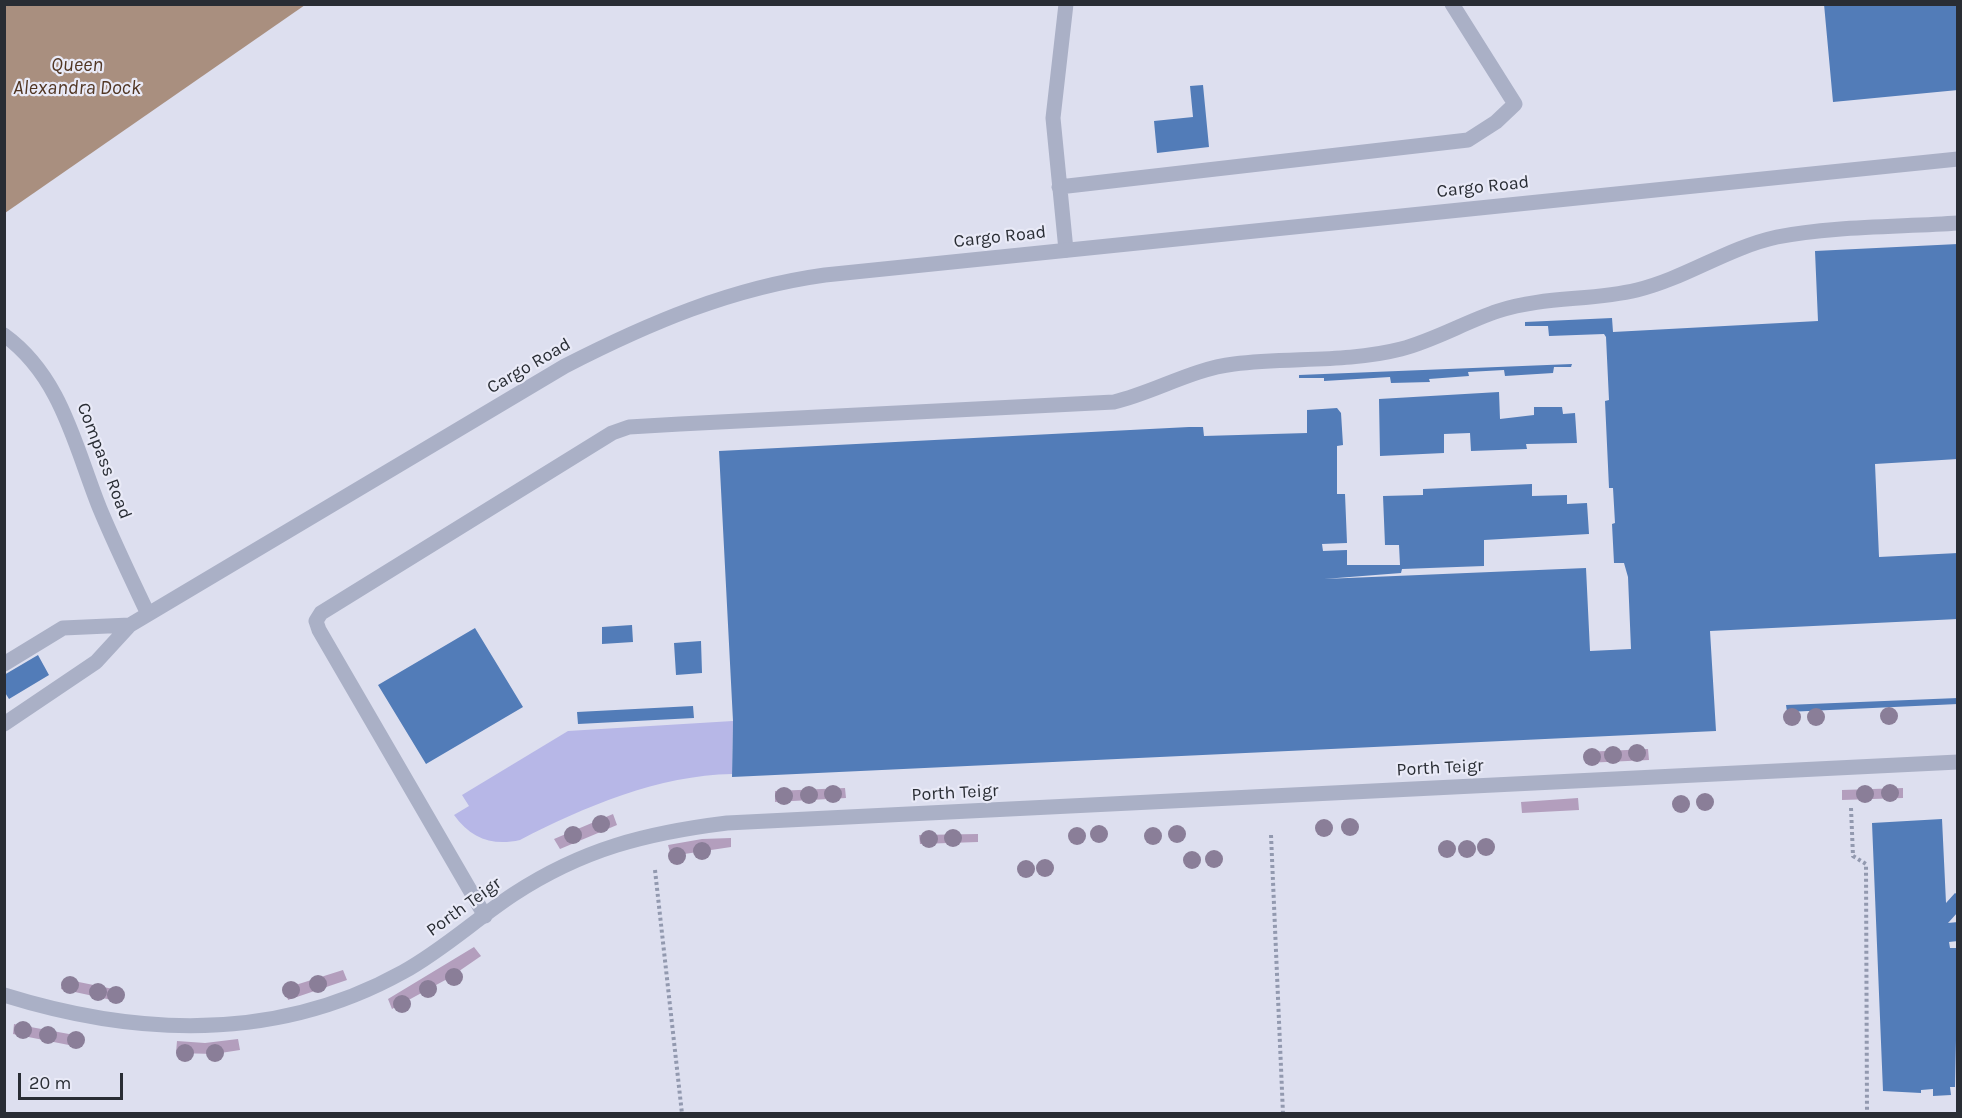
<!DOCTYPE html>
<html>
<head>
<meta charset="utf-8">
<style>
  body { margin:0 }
  #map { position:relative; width:1962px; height:1118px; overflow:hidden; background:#dddfef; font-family:Karla,sans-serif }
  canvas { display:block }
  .frame { position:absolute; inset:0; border:6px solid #292d34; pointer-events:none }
  .scale { position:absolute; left:18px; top:1073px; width:105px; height:27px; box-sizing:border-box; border:3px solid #292d34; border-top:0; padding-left:8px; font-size:18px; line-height:21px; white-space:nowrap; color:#292d34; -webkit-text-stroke:4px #e9eaf7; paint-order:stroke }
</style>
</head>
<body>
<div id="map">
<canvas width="1962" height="1118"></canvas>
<div class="frame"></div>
<div class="scale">20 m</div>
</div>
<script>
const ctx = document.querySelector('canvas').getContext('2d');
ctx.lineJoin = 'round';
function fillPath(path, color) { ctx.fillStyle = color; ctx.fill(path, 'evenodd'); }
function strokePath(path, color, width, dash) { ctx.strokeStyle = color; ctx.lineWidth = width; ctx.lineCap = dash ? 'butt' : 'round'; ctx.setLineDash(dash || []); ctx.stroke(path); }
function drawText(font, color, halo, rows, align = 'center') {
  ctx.font = font + ' Karla,sans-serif'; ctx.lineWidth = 4.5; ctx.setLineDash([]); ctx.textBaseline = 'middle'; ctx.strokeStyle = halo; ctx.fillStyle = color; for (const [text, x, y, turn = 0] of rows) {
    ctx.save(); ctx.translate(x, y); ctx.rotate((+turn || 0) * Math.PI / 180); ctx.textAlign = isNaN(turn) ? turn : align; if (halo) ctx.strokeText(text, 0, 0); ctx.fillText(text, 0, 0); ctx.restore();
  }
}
const green = new Path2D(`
  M1648 749 1649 760 1585 763 1584 752Z
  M845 788 846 798 775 802V791Z
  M1903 788V798L1842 800V790Z
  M1578 798 1579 810 1522 813 1521 802Z
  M613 814 617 825 560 849 554 839Z
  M978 834V842L920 844 919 835Z
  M731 838V847L671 856 668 845 702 839Z
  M474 947 481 956 449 978 392 1009 388 999Z
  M343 970 347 980 288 1000 286 988Z
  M64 979 123 991 121 1002 61 989Z
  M14 1024 80 1036 79 1047 13 1034Z
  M238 1039 240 1050 214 1054 176 1053 177 1041 205 1043Z`);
const sand = new Path2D(`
  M733 721 732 774C660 775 583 807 520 840 493 846 471 839 454 815L469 806 462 795 568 731Z`);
const water = new Path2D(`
  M5 4H305V5L5 213Z`);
const building = new Path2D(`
  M1824 4H1958V90L1833 102Z
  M1203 85 1209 147 1157 153 1154 121 1193 117 1190 86Z
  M1958 244V459L1875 464 1879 557 1958 553V619L1710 631 1716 731 732 777 733 721 719 451 1189 427H1203L1204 436 1307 433V410L1337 408 1341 413 1343 445 1337 446V494H1345L1347 543 1322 544 1323 551 1347 550V565H1400L1399 545H1385L1383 496 1423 495V489L1532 484V496L1567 495V504L1587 503 1589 534 1484 540V566L1402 569 1401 573 1324 579 1586 568 1590 651 1631 649 1628 577 1624 563H1614L1612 524 1615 523 1613 488H1609L1605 401 1609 400 1606 337 1604 334 1549 336 1548 326H1525V322L1612 318 1613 332 1818 321 1815 251Z
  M1572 364 1571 367H1554L1553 373 1505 376 1504 370 1468 372 1469 376 1429 379 1430 382 1391 383 1390 377 1324 381V378H1299V375Z
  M1499 392 1500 419 1534 415V407H1562L1563 414 1575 413 1577 443 1526 444 1527 449 1471 451 1470 433 1444 434V453L1380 456 1379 399Z
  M632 625 633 642 602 644V627Z
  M475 628 523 707 426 764 378 685Z
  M701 641 702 673 676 675 674 643Z
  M38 655 49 675 9 699 4 691V675Z
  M1958 698V704L1787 712 1786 705Z
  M693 706 694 718 578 724 577 712Z
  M1942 819 1946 903 1955 893 1958 895V912L1948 923 1958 922V941L1949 942 1950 948H1958L1955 1087H1950L1951 1095 1933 1096V1089L1921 1090V1093L1883 1091 1872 823Z`);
const path = new Path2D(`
  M1851 808 1853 856 1866 864 1867 1114
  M1271 835 1283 1114
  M655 870 682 1114`);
const lane = new Path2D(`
  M1066 4 1053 118 1066 250
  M1059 187 1468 140 1496 122 1515 104 1452 4
  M485 916 319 630 316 621 321 613 612 433 629 427 680 424 1114 402C1155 392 1192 369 1234 364 1290 357 1346 363 1401 349 1435 340 1465 322 1498 311 1544 296 1591 301 1637 290 1686 278 1727 248 1777 237 1831 226 1901 227 1958 223`);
const street = new Path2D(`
  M4 335C62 377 75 447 100 509 115 545 132 580 148 614
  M4 664 63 628 130 625
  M4 724 96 662 130 625 565 366C649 323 731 288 825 275L1958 159
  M4 995C139 1037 277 1042 403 972 443 950 476 919 514 894 583 849 646 833 727 823L1958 762`);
const trees = [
  [1889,716],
  [1792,717],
  [1816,717],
  [1637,753],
  [1613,755],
  [1592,757],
  [1890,793],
  [833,794],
  [1865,794],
  [809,795],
  [784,796],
  [1705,802],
  [1681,804],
  [601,824],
  [1350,827],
  [1324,828],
  [1099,834],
  [1177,834],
  [573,835],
  [1077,836],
  [1153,836],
  [953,838],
  [929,839],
  [1486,847],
  [1447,849],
  [1467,849],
  [702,851],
  [677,856],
  [1214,859],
  [1192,860],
  [1045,868],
  [1026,869],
  [454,977],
  [318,984],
  [70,985],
  [428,989],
  [291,990],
  [98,992],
  [116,995],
  [402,1004],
  [23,1030],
  [48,1035],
  [76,1040],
  [185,1053],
  [215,1053]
];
const streetNames = [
  ["Cargo Road",1483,187,-6],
  ["Cargo Road",1000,237,-6],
  ["Cargo Road",529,366,-30],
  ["Compass Road",104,461,69],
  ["Porth Teigr",1440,768,-3],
  ["Porth Teigr",955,793,-3],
  ["Porth Teigr",464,907,-36]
];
const waterNames = [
  ["Queen",77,65],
  ["Alexandra Dock",77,88]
];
fillPath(green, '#b39ebd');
fillPath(sand, '#b7b7e7');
fillPath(water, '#a98f7f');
fillPath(building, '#527cb8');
strokePath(path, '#9299af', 4, [3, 3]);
strokePath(lane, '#aab0c6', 15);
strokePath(street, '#aab0c6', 15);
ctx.fillStyle = '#8a7e98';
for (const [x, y] of trees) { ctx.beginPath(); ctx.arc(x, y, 9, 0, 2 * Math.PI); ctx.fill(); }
drawText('18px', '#292d34', '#e9eaf7', streetNames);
drawText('italic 20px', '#513623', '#e9eaf7', waterNames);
</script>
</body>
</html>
